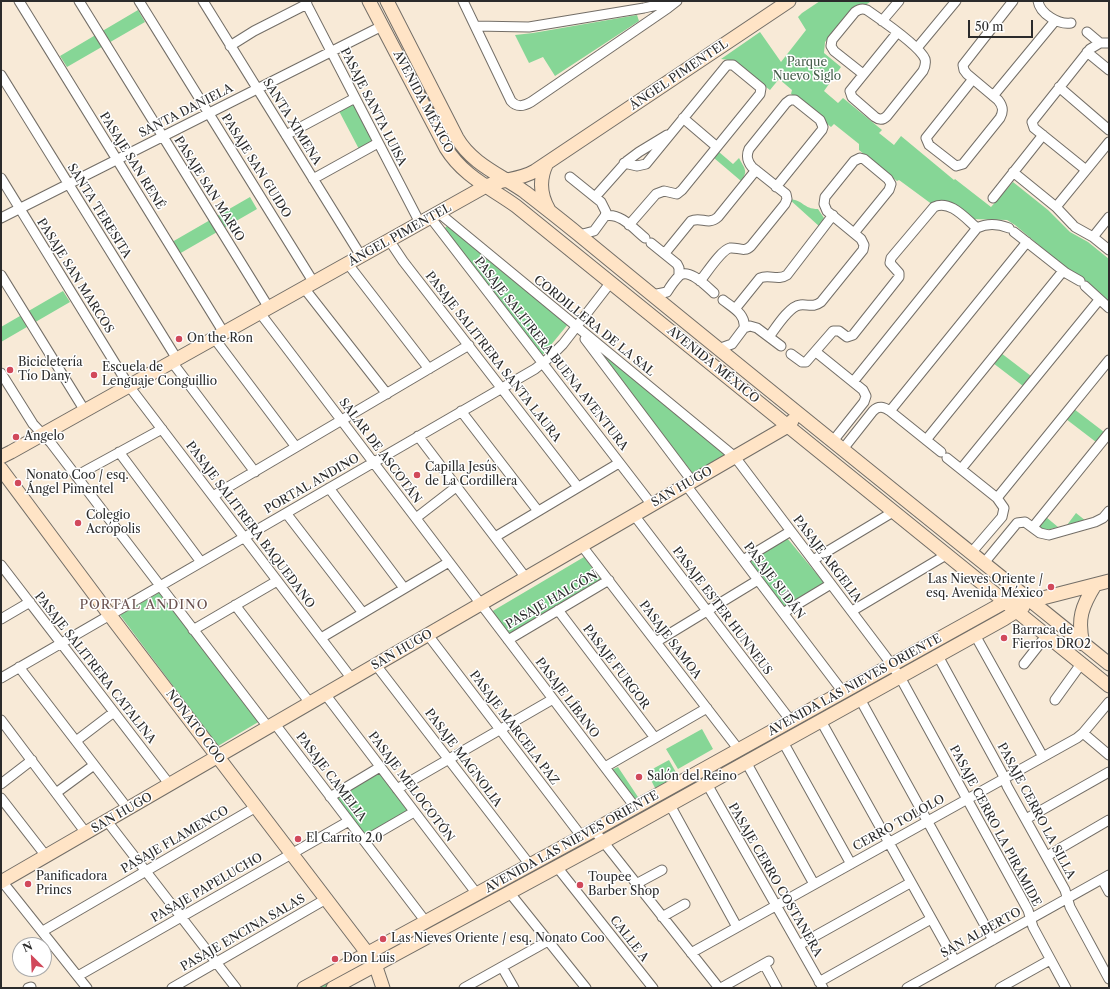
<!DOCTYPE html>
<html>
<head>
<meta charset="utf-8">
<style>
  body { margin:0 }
  #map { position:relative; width:1110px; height:989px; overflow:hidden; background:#f8ead7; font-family:"Libre Caslon Text",serif }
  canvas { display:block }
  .frame { position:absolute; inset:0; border:2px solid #2b2b2b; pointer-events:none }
  .north { position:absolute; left:12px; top:937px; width:40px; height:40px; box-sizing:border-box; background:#fff; border:1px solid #aaa; border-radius:50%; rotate:336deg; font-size:11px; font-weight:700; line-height:16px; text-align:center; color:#2b2b2b }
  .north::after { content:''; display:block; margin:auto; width:14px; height:18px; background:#d1495b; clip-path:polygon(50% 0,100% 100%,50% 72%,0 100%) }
  .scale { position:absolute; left:968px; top:20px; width:65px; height:18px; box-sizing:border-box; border:2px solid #2b2b2b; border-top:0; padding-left:5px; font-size:12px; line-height:14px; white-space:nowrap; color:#2b2b2b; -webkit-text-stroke:3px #fff; paint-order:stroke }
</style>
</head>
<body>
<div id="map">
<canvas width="1110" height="989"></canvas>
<div class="frame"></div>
<div class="north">N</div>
<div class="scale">50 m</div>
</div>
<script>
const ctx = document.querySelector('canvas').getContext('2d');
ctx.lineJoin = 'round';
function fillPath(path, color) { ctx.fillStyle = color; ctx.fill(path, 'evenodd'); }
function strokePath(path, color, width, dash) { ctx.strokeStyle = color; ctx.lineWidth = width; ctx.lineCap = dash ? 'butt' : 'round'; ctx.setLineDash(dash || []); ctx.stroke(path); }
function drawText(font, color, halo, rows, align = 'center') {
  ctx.font = font + ' "Libre Caslon Text",serif'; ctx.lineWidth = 3; ctx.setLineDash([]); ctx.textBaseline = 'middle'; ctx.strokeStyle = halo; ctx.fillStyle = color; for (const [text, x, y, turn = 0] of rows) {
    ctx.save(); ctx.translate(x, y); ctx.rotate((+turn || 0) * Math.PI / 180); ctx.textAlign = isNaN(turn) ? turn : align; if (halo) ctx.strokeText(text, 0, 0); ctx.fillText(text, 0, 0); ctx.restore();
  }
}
const green = new Path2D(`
  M820 1H871C866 6 858 6 852 11L825 42 824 53 841 67 824 91 838 103 843 98 882 130 879 133 894 145 901 136 954 180 955 179 991 207 1013 182 1048 210 1070 232 1088 242 1109 259V304L1015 225 1007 220 971 219 949 202 938 201 933 205 899 180 897 181 859 150V144L834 124 831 127 791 94 792 90 779 79 770 90 729 60 721 59 760 32 781 62 806 30 798 17 802 13Z
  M138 10 145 22 67 67 60 56Z
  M637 15 639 21 555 76 543 57 529 63 515 35 533 33Z
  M354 103 376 140 360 151 339 111Z
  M719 152 733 164 739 158C744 168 749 171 741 181L714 158Z
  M250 197 257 209 179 254 172 242Z
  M789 199C804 200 803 209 818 209L824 218 820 227Z
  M448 225 569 323 541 357 444 229Z
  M63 291 70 302 1 342V327Z
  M597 348 730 455 694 475Z
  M1001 353 1031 376 1023 386 993 363Z
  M1074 409 1104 432 1096 442 1066 419Z
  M1076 513 1086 521 1067 525Z
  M1046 517 1058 527 1043 531 1038 527Z
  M787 538 825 584 785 607 749 562Z
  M584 557 602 581 509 636 491 612Z
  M160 592 260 721 218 746 120 615Z
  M991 613 996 617 900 672 896 667Z
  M892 669 896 675 608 835 605 834 604 829Z
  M702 729 713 749 678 769 666 749Z
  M669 760 678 776 655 788 647 772Z
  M618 767 638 797 632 801 609 771Z
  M376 772 381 773 408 808V812L368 835H363L336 797Z
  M591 838 592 841 385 956 382 950Z
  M364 961 366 965 364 967 325 988H312Z`);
const street = new Path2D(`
  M19 1 224 333
  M79 1 269 308
  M139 1 314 283
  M203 1 361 256
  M305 1 420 223
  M463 1 511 101C517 108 524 106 531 102L668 8 677 1
  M1038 1C1040 14 1059 25 1071 23
  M882 21 899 1
  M475 26 529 27 644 8 675 1
  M1087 32 1100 43
  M230 46 254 31 307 4
  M917 48 956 1
  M1087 52 1109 70
  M863 74 834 51 831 46 832 40 855 12C859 9 863 8 867 10 880 19 920 46 925 59 926 63 925 67 923 71L887 116C883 120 879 120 875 117L852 97 850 91 897 33
  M1 75 177 359
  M973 79 926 138 929 145 956 166 963 164 1000 118C1004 111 1003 106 998 100L967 74 964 70 963 65 1013 1
  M1059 87 1109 130
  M993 96 1055 21
  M683 118 717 147
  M286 135 355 98
  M624 163 637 166 646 164 727 65H733L761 88 760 94 682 190 677 194 664 191 656 194 629 225
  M1086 170 1034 128 1032 122 1090 49 1100 43H1109
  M1013 172 1056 207 1073 225
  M570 177 601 202 606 212 605 216 594 231 579 235
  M1 178 129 386 352 679
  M313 179 378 143
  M595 197 627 161 639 152 667 135
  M993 198 1043 135
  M1056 207 1109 142
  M439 213 735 457 886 657 900 677 1028 910 1033 927 1066 988
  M605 216C620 212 634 229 645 238
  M430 217 652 505
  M1 218 382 26
  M1075 227 1093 237 1109 250
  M1014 232 1066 273 1080 281
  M1093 237 1109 217
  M389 240 403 261 578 487
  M651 243 677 264 679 268V275
  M665 253 691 221C701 216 708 226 718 217L756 170
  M348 264 429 369
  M1 275 85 411
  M700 281C706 274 721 250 730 248 738 247 744 253 751 246L785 204 787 199 786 194 752 167C747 161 746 156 749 149L786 103 790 100H795L820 120 823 127 822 130 776 187
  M1085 286 1109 308
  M304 288 387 394
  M652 295 667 292C670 287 674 281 679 276 689 267 707 287 714 293
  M723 300C733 308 746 314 744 328
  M735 309 760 278C769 274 778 281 787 275L833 215
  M260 313 635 807
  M769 337C775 329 789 306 800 305 808 304 813 308 821 302L863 250 864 245 861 239 827 211 824 204 825 197 854 161 860 158 864 159 888 179 891 184 889 190 854 233
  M214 338 296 447
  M585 339 692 481
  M718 349 732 344 744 328 750 326 757 328 781 346
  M816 352 863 390 866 396 864 402 833 441
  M791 354 802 362H806L833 331H839L847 337 853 335 899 277V273L890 263 891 258 934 207C950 199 966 219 977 228
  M172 362 255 472
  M1 373 33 424 51 443 268 727
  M853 382 977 228C987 223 999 224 1009 228
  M461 411 538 511
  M890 411 1027 242
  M418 436 526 578
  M926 440 1063 271
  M843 449 873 411C879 405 884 407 890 411L941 452
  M119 452 201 562
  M947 458 997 498 1004 508 1002 517 971 553
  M961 469 1099 300
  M76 476 162 429
  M686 485 843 692
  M329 488 404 588
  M213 496 469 345
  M997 498 1109 360
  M286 513 363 613
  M634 515 791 721
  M416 518 456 487
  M1033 527 1109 433
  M495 537 619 463
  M582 546 739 750
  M743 560 791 531
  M813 560 893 512
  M984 563 1017 523 1025 522 1040 533 1049 535 1095 522 1103 518 1109 511
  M1 565 170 785
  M235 605 310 703
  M558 610 655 738
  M852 611 946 555
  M783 613 831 584
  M1 619 30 602
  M193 630 277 581
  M428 635 582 837
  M975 635 1043 757
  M321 638 449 562
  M508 640 609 580
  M656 642 758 580
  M938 656 1002 773 1007 786 1065 890 1070 907 1109 979
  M1024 664 1046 636
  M376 665 530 865
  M19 667 128 809
  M1 678 535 369 550 357 563 344 611 282
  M325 694 477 894
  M860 699 993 940
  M1055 700 1081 664
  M1 720 86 833
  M821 721 955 961
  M275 724 426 922
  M1083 733 1109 755
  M76 741 114 712
  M783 742 851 864
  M746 762 814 884
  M605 767 707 708
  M1 784 32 760
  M707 784 823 988
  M397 789 553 699
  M56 793 94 765
  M330 797 380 767
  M1 798 46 856
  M670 805 737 927
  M1026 819 1109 772
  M107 821 236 988
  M594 830 719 988
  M364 841 414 812
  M1047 856 1109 820
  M557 867 653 988
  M1102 879 1109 892
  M1 880 87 988
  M636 884 662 870
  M509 892 586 988
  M662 917 685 904
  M43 931 256 807
  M799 945 910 883
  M691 953 1077 738 1083 733 1109 702
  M764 964 777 988
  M502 967 514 988
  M78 976 349 821
  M819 982 931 919
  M28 988 31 987
  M172 988 326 899
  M464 988 548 941
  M721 988 769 961
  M907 988 1109 875
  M1000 988 1050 960`);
const secondary = new Path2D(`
  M369 1 446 148C463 176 491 188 516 206L1109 686
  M387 1 457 138C472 164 501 175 525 192 543 206 561 220 578 234 754 379 932 521 1109 664
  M547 163C539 179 540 195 549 210
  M1 457 11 452 486 186C502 179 520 180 535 171L789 1
  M1 469 115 622 368 954 377 970 383 988
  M1083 644C1077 619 1082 606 1095 585
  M1 882 788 426 792 421
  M304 988 594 830 1005 602 1031 601 1109 581
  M333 988 603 842 1004 619 1023 607`);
const markers = [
  [179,339,4,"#d1495b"],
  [10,370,4,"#d1495b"],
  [94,375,4,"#d1495b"],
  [16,437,4,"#d1495b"],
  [417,475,4,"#d1495b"],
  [18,483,4,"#d1495b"],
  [78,523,4,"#d1495b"],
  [1051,587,4,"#d1495b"],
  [1004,638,4,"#d1495b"],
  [639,777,4,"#d1495b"],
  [298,839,4,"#d1495b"],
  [28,884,4,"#d1495b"],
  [580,885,4,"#d1495b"],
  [383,939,4,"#d1495b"],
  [335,959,4,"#d1495b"]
];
const parkNames = [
  ["Parque",807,63],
  ["Nuevo Siglo",807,77]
];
const streetNames = [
  ["ÁNGEL PIMENTEL",679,75,-34],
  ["AVENIDA MÉXICO",423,102,62],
  ["PASAJE SANTA LUISA",373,107,63],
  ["SANTA DANIELA",186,111,-27],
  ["SANTA XIMENA",292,122,58],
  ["PASAJE SAN RENÉ",132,161,58],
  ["PASAJE SAN GUIDO",256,166,58],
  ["PASAJE SAN MARIO",209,189,58],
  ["SANTA TERESITA",99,211,58],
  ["ÁNGEL PIMENTEL",400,235,-29],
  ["PASAJE SAN MARCOS",75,276,58],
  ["CORDILLERA DE LA SAL",594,326,39],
  ["PASAJE SALITRERA BUENA AVENTURA",551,354,52],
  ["PASAJE SALITRERA SANTA LAURA",493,357,52],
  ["AVENIDA MÉXICO",713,365,39],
  ["SALAR DE ASCOTÁN",380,451,53],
  ["PORTAL ANDINO",312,484,-30],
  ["SAN HUGO",682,487,-30],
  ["PASAJE SALITRERA BAQUEDANO",250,525,53],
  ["PASAJE ARGELIA",827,559,53],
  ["PASAJE SUDÁN",774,581,53],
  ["PASAJE HALCÓN",552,600,-30],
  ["PASAJE ESTER HUNNEUS",722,611,53],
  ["PASAJE SAMOA",670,640,53],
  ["SAN HUGO",402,650,-30],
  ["PASAJE FURGOR",616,667,53],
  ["PASAJE SALITRERA CATALINA",95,668,52],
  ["AVENIDA LAS NIEVES ORIENTE",855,685,-29],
  ["PASAJE LÍBANO",567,698,53],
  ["NONATO COO",195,727,53],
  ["PASAJE MARCELA PAZ",514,728,53],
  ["PASAJE MAGNOLIA",463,758,53],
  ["PASAJE CAMELIA",331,777,53],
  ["PASAJE MELOCOTÓN",411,787,53],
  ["PASAJE CERRO LA SILLA",1036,811,62],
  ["SAN HUGO",122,813,-30],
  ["CERRO TOLOLO",899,823,-29],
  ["PASAJE CERRO LA PIRÁMIDE",995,826,62],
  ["PASAJE FLAMENCO",175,840,-30],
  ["AVENIDA LAS NIEVES ORIENTE",572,842,-29],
  ["PASAJE CERRO COSTANERA",775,880,60],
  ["PASAJE PAPELUCHO",207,888,-30],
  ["PASAJE ENCINA SALAS",243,933,-30],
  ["SAN ALBERTO",981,933,-29],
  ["CALLE A",629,939,52]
];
const poiNames = [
  ["On the Ron",187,339],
  ["Bicicletería",18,363],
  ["Tío Dany",18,377],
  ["Escuela de",102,368],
  ["Lenguaje Conguillio",102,382],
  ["Angelo",24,437],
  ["Capilla Jesús",425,468],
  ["de La Cordillera",425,482],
  ["Nonato Coo / esq.",26,476],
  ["Ángel Pimentel",26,490],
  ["Colegio",86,516],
  ["Acrópolis",86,530],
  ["Las Nieves Oriente /",1043,580,"right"],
  ["esq. Avenida México",1043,594,"right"],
  ["Barraca de",1012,631],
  ["Fierros DRO2",1012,645],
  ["Salón del Reino",647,777],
  ["El Carrito 2.0",306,839],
  ["Panificadora",36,877],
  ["Princs",36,891],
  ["Toupee",588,878],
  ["Barber Shop",588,892],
  ["Las Nieves Oriente / esq. Nonato Coo",391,939],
  ["Don Luis",343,959]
];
const neighbourhoodNames = [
  ["PORTAL ANDINO",144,605]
];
fillPath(green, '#86d696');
strokePath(street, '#736e67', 11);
strokePath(secondary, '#736e67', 15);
strokePath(street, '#fff', 9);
strokePath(secondary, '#ffe4c6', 13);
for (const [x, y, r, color] of markers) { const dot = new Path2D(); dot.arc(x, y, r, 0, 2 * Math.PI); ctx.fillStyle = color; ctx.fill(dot); strokePath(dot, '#fff', 1.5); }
drawText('12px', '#465e4b', '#fff', parkNames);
drawText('12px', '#2b2b2b', '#fff', streetNames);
drawText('12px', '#2b2b2b', '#fff', poiNames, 'left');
ctx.letterSpacing = '1px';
drawText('13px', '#6b5350', '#fff', neighbourhoodNames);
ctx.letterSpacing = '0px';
</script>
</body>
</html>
